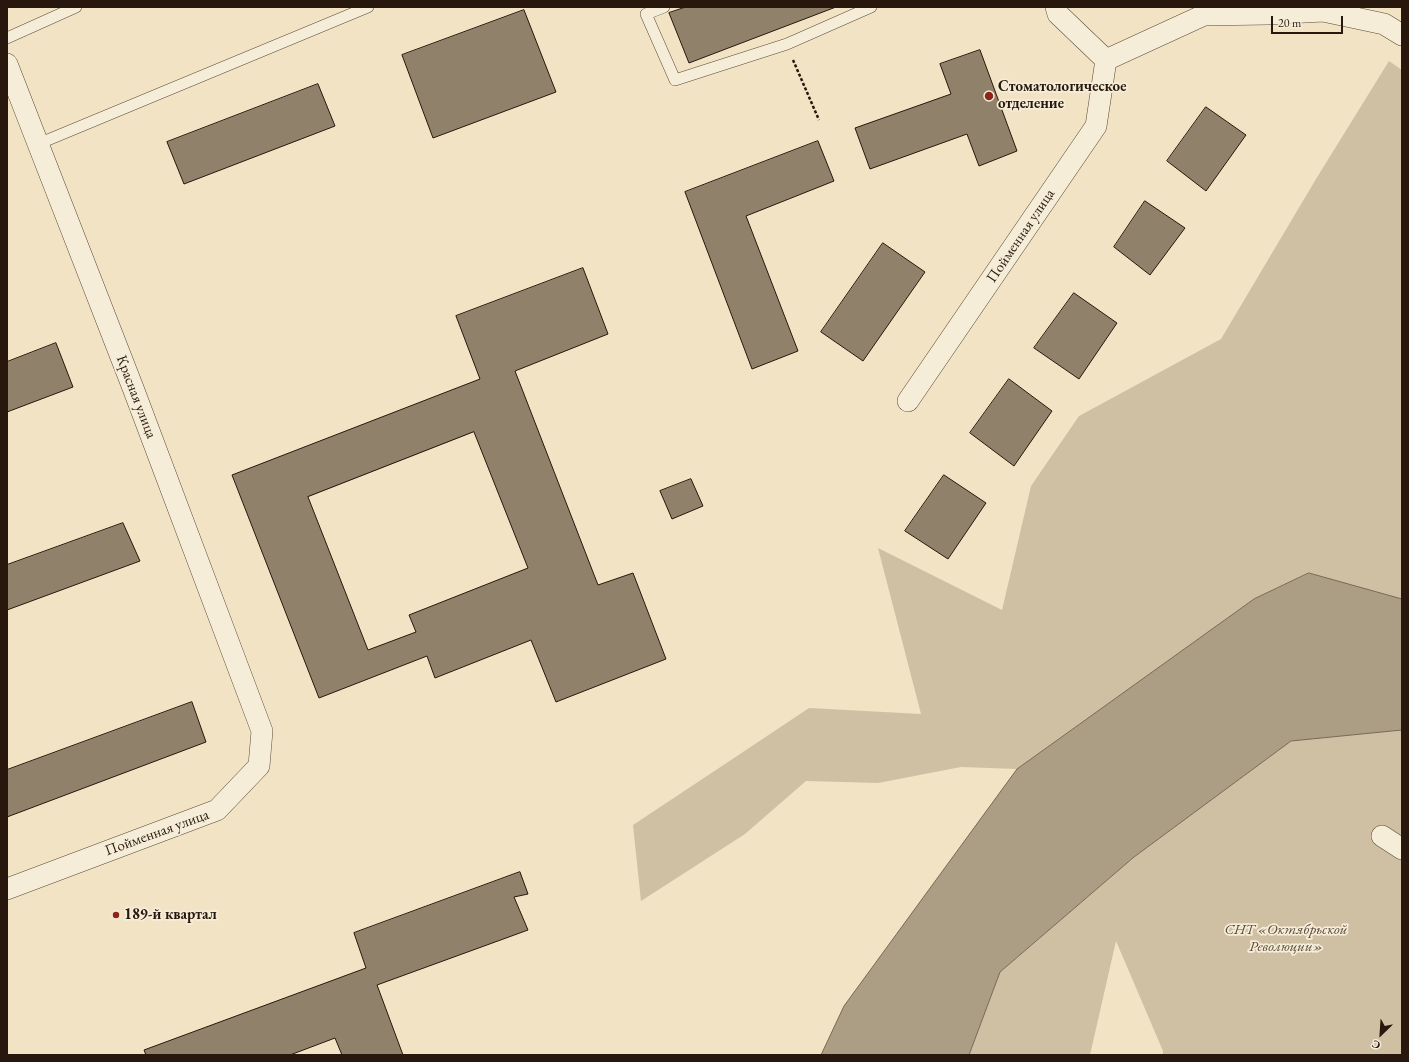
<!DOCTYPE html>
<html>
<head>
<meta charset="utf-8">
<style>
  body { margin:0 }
  #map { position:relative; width:1409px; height:1062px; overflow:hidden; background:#f1e3c3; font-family:"EB Garamond",serif }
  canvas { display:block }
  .frame { position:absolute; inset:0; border:8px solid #27170c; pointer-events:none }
  .north { position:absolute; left:1361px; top:1014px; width:40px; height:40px; -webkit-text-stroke:3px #f6edd8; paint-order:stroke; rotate:205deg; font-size:11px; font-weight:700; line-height:16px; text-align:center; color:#27170c }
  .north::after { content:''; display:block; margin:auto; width:14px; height:18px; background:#27170c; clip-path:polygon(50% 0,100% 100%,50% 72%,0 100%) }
  .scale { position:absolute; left:1271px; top:16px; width:72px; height:18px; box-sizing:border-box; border:2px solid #27170c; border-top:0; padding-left:5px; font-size:12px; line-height:14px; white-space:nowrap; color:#27170c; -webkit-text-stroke:3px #f6edd8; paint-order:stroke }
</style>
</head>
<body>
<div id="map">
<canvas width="1409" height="1062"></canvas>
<div class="frame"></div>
<div class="north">С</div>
<div class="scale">20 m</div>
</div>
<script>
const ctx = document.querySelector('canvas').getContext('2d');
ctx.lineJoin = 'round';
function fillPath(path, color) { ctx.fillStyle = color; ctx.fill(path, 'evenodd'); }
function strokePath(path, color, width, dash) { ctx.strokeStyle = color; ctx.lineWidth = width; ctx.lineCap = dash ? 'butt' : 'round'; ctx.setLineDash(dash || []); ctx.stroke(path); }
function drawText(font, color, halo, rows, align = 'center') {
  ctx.font = font + ' "EB Garamond",serif'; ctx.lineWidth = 3.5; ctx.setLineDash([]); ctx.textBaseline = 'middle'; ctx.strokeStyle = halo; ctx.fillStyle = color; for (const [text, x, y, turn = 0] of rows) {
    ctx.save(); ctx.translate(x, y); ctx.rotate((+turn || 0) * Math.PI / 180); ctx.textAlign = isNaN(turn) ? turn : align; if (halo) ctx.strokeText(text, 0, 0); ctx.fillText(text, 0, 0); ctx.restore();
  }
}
const green = new Path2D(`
  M1389 61 1402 70V599L1309 573 1254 599 1017 769 961 767 878 783 806 781 745 834 641 901 633 825 728 762 809 708 921 714 878 548 1002 610 1031 486 1079 416 1221 339 1316 179Z
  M1402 730V1055H1163V1051L1116 941 1090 1055H969L1000 972 1134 857 1291 741Z`);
const water = new Path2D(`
  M1309 573 1402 599V730L1291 741 1134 857 1000 972 969 1055H821L844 1006 1017 769 1254 599Z`);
const building = new Path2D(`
  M686 7H836L689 63 669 13Z
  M524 10 556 92 433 138 402 55Z
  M980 50 1017 151 979 166 967 134 870 169 855 128 951 94 940 64Z
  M318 84 335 126 184 184 167 142Z
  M1206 107 1246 135 1206 191 1167 161Z
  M818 141 834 181 746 216 798 351 752 369 685 192Z
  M1145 201 1185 228 1150 275 1114 247Z
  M883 243 925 272 863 361 821 332Z
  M583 268 608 334 515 371 598 585 633 573 666 659 556 702 531 640 435 678 427 656 319 698 232 475 480 379 456 316ZM474 432 528 568 409 615 416 632 368 650 308 497Z
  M1074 293 1117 323 1079 379 1034 348Z
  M56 343 73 387 7 412V362Z
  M1009 379 1052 411 1014 466 970 433Z
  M944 475 986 503 948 559 905 531Z
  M691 479 703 506 672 519 660 491Z
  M123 523 140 561 7 610V565Z
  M192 702 206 742 7 817V770Z
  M520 872 528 894 514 897 528 930 377 985 403 1055H342L335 1038 290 1055H146L144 1050 366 968 354 933Z`);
const path = new Path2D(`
  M793 60 819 120`);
const lane = new Path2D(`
  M664 7 646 14 675 80 787 44 871 7
  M7 38 76 7
  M38 144 368 7`);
const street = new Path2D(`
  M1056 7 1058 14 1106 60
  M1106 60 1204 15 1268 14 1323 11 1384 24 1402 35
  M7 64 133 388 262 731 259 766 217 810 7 889
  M908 401 1096 126 1106 60
  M1382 836 1402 849`);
const markers = [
  [989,96,5,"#8f2418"],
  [116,915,4,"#8f2418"]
];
const poiNames = [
  ["Стоматологическое",998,87],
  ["отделение",998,104],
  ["189-й квартал",124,915]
];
const streetNames = [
  ["Пойменная улица",1021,236,-56],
  ["Красная улица",136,397,69],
  ["Пойменная улица",157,833,-20]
];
const parkNames = [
  ["СНТ «Октябрьской",1286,930],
  ["Революции»",1286,947]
];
fillPath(green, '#cfc0a4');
fillPath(water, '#ac9e85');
strokePath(water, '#776855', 1);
fillPath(building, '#90816b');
strokePath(building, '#27170c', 1);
strokePath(lane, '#5a4a3a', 12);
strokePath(street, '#5a4a3a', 22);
strokePath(path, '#27170c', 2.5, [3, 2]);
strokePath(lane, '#f6edd8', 11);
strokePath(street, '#f6edd8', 21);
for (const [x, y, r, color] of markers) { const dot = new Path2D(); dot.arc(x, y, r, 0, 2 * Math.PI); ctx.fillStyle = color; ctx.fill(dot); strokePath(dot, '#f6edd8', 1.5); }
drawText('bold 15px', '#27170c', '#f6edd8', poiNames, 'left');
drawText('15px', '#27170c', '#f6edd8', streetNames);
drawText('italic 15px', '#594a3a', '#f6edd8', parkNames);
</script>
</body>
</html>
